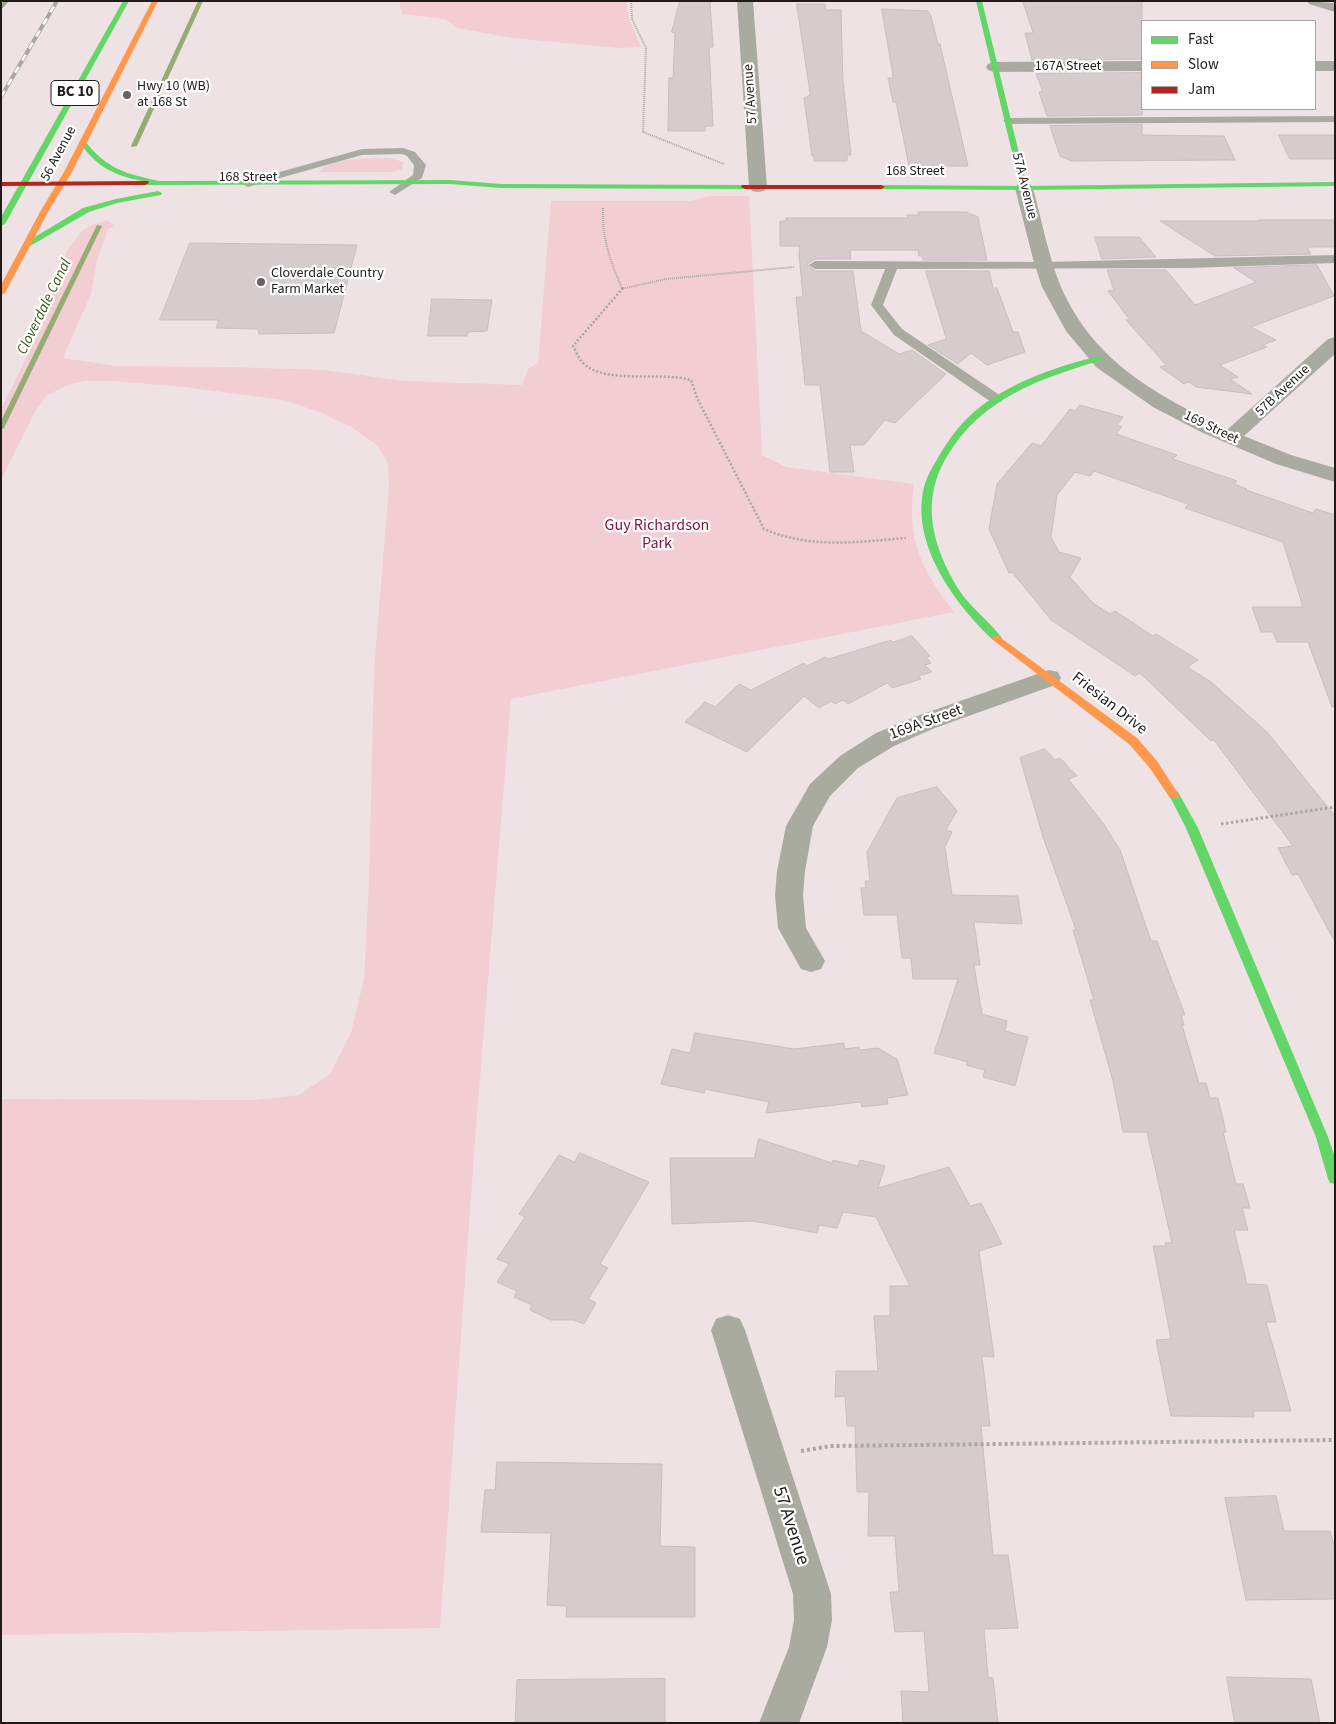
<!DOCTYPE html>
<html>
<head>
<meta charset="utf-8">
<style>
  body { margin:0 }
  #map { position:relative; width:1336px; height:1724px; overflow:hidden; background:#efe2e4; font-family:"Source Sans 3",sans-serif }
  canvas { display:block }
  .frame { position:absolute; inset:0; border:2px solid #22191b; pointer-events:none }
  .legend { position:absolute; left:1141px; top:20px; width:175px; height:90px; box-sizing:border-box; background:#fff; border:1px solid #a7a3a4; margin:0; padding:6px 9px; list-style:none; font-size:15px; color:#22191b }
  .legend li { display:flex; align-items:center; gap:10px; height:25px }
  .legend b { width:25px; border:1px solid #a7a3a4 }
</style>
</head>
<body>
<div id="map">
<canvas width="1336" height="1724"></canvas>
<div class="frame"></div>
<ul class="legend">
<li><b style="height:6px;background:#63d668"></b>Fast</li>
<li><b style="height:6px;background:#ff974d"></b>Slow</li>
<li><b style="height:6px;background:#b3261e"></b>Jam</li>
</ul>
</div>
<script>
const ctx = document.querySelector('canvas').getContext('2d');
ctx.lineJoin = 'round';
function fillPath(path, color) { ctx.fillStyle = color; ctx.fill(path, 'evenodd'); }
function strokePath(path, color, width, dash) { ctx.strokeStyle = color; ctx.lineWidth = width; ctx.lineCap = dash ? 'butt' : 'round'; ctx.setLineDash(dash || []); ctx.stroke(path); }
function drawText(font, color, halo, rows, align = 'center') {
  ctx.font = font + ' "Source Sans 3",sans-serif'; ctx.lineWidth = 4.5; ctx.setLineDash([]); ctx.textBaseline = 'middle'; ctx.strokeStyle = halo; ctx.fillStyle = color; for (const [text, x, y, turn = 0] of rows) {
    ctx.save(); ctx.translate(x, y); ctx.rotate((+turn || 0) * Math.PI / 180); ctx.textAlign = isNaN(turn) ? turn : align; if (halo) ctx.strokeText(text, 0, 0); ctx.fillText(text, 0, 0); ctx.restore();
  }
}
const green = new Path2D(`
  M399 1H626L629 19 641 47 618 48 512 38 458 28 445 19 402 14Z
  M391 158 403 162 402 169 392 172H318C333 157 371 158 391 158Z
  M709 196H749L762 455 786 467 914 484C906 540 921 569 954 612L511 699 476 1127 440 1628 1 1635V1099L254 1100 299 1095 330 1074 351 1033 364 979 369 883 374 670 389 486 388 464 377 445 351 427 322 413 284 400 184 387 115 381H84L65 386 46 396 35 412 1 480V409L41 328 67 251 81 232 91 225 108 220 115 226 108 229 97 260 91 294 63 358 116 366 228 367 323 370 405 381 522 385 529 368 538 363 551 201H691Z`);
const stream = new Path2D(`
  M4 1H9L1 10V5Z
  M198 1H203L137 146 132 147 131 146Z
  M97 225 102 226 4 428 1 430V421Z`);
const building = new Path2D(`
  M680 1H710L713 47H709L713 126H705V131H668L669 78H673L675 33 672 32Z
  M1023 1H1142V59L1032 60 1025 33H1033Z
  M797 4H825L826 10H841L843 81 851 155H847V161H814V156H812L804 98 810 95Z
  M882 9 928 11 931 16 938 44H940L968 166H909L896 102H893L888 78H893Z
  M1142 73V115L1047 116 1039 92H1042V89L1036 74Z
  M1142 125V135L1224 136 1235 160 1071 161 1060 156 1050 126Z
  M1279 135H1335V159H1290Z
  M918 212H966L978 217 987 260H923L922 256H919L918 250H850L851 259H815L807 264 815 271H853L861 331 899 354 912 350 946 374 895 423 885 420 864 445H850L854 472H830L820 385H805L796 297H803L799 254 800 246H780V221H786V218H908L907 215H919Z
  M1259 220H1335V247H1307L1311 254 1215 256 1160 221H1259Z
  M1095 237H1139L1156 257 1102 259Z
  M190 243 357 245 334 333 259 334 258 329 216 328 219 320H160Z
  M1317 265 1334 296 1251 327 1276 340 1263 345 1267 347 1220 365 1238 377 1230 379 1252 394 1196 387 1189 382 1184 384 1160 367 1166 365 1126 320H1130L1108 291 1114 290 1107 270H1166L1195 305 1256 282 1234 268Z
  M926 271H989L993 288H997L1013 332H1018L1025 352 987 365 971 353 958 364 928 345 946 339Z
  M432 299 492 300 487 331 468 332 467 336H428Z
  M1080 405 1123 417 1117 425 1122 427 1116 434 1177 455 1173 459 1237 481 1234 484 1247 489 1246 490 1313 513 1316 509 1335 515V706L1332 707 1308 642H1277L1273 632H1261L1252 607H1303L1283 542 1185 508 1188 504 1094 471 1090 476 1075 472 1057 495 1051 537 1059 552 1081 558 1070 577 1093 603 1110 614 1115 611 1153 636 1156 634 1198 660 1187 667 1210 681 1268 733 1335 816V942L1298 874 1292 875 1278 848 1293 846 1214 740 1211 741 1140 673 1135 676 1051 620 1012 572 1009 573 989 529 997 484 1032 443 1041 446 1070 409 1075 411Z
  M912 636 930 656 926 657 931 663 925 665 932 672 918 676 921 679 892 688 887 683 848 704 843 700 835 704 831 701 819 708 804 696 747 752 685 722 705 702 715 707 739 684 751 690 804 663 807 666 825 657 829 659 891 640 893 642Z
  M1045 749 1055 760 1060 758 1077 776 1068 779 1103 823 1120 850 1151 941H1157L1185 1015H1181L1184 1025H1182L1199 1083H1206L1210 1098H1218L1226 1132H1223L1236 1184H1243L1250 1208H1242L1248 1230H1234L1247 1284 1267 1285 1276 1322H1266L1291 1411H1253L1254 1417 1171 1416 1156 1340 1171 1339 1153 1246H1166L1165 1243H1172L1147 1132H1123L1113 1081 1090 1000H1094L1073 930H1076L1043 837 1020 758Z
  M937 787 957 811 946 830 952 832 945 847 952 895 1018 896 1022 924 974 922 980 965H974L982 1014 1007 1021 1005 1031 1028 1037 1015 1086 983 1077 985 1070 966 1065 968 1062 934 1053 958 979H913L911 958H902L897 915H864L861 888H866L865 881H870L867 852 897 798Z
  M695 1033 794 1049 844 1043 845 1049 859 1047 860 1050 878 1048 897 1059 908 1095 887 1098 888 1104 862 1107 861 1102 766 1113 769 1102 705 1089 704 1093 661 1084 672 1049 690 1053Z
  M759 1139 832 1163 833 1160 858 1166 860 1160 885 1166 878 1188 949 1167 970 1206 981 1203 1002 1244 979 1251 994 1357 982 1356 990 1426H981L993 1555H1008L1018 1628 984 1629 988 1677 993 1678 998 1723H903L901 1691 929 1692 924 1631 895 1632 890 1592H899L895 1536H868L869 1492H857L855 1426H847L845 1396 835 1397 836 1371H878L874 1316H890V1286H910L876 1217 843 1212 837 1228 819 1225 817 1233 753 1221 672 1224 670 1158H754Z
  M580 1153 649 1182 600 1264 608 1268 588 1299 596 1303 584 1324 574 1320H551L530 1310 532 1305 514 1297 517 1291 497 1282 509 1264 497 1259 525 1217 519 1214 559 1155 574 1162Z
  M497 1462 662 1464 660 1546 695 1547V1617H566L567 1606 547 1605 551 1533 481 1532 485 1490H495Z
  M1276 1496 1284 1531H1330L1335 1549V1599L1246 1600 1225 1498Z
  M1227 1677 1311 1679 1320 1723H1235Z
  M665 1679V1723H515L517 1680Z`);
const pathFar3 = new Path2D(`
  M631 1 632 19 646 48 643 132 724 164
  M603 208C602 238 610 261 622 288
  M621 289 666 279 794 267`);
const pathFar2 = new Path2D(`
  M623 288 573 346C576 351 578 358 583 363 606 385 659 371 691 380L697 398 764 529C810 549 857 542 906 538`);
const pathFar1 = new Path2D(`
  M1221 824 1335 807`);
const path = new Path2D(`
  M801 1451 830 1446 1335 1440`);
const lane = new Path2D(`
  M1335 116V122L1008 124 1003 121 1008 118Z
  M403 148 415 152 426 165 422 178 395 195 389 192 413 175 414 165 407 156 402 154 362 155 248 187 242 184 244 182 362 149Z
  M1335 255V263L1189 268 897 269 883 305 902 329 1001 396 1003 399 1001 402H991L894 335 871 305 885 269H815L809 265 815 261 1044 262Z`);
const street = new Path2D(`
  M737 1H753L767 187 764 191 758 192 752 191 749 187Z
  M1307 1 1335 3V12L1309 4Z
  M1142 61V71L994 72 988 70 986 67 988 64 994 62Z
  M1315 61H1335V71H1315Z
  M1024 183 1030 184 1033 188C1042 221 1048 255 1061 287 1094 362 1157 396 1228 429L1328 339 1335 337V354L1244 436 1291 455 1335 468V482L1276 464 1201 432 1153 407 1096 367 1066 331 1042 287 1033 259 1015 188 1018 184Z
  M1049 670 1058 672 1061 678 1058 684 935 728 894 746 858 768 830 796 813 826 805 871 803 895 806 928 825 961 821 969 811 972 801 969 778 928 775 895 777 871 786 826 810 784 840 756 876 733 917 716Z
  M728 1315 740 1319 745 1330 831 1594 832 1620 827 1647 799 1723H759L789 1647 794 1620 793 1594 711 1330 716 1319Z`);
const fast = new Path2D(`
  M123 1H129L5 224 1 226V217Z
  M976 1H982L1027 186 1335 182V186L1024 190 878 189 877 187 881 185 1020 186Z
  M81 141H85C106 169 127 174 159 181L450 180 501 184 745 185 749 187 745 189 501 188 450 184 145 185H142V181C113 175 97 167 79 142Z
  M158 191 162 193 161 195 117 203 89 212 30 246 23 244 83 208 116 199Z
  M1099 356 1103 358 1102 360C1039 379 981 398 946 458 922 499 931 540 953 580 966 605 986 617 1002 638L1001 640H993C955 604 910 544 924 487 927 476 933 466 939 456 950 437 963 420 980 407 1014 381 1058 366 1099 356Z
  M1174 791 1178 792 1198 828 1328 1137 1335 1157V1184L1330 1183 1328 1179 1316 1137 1186 828 1169 795Z`);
const slow = new Path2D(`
  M152 1H158L72 172 48 212 5 293 1 295V285L40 212 64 172Z
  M997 635 1137 738 1157 761 1179 795 1178 798H1170L1149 767 1129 744 993 640 992 638 993 636Z`);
const jam = new Path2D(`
  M148 181 149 183 145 185 1 186V182Z
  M742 185H881L885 187 881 189H745L741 187Z`);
const rail = new Path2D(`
  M1 97 57 1`);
const markers = [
  [127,95,5,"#6a5f61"],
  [261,282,5,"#6a5f61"]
];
const farStreetnames = [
  ["167A Street",1068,67],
  ["57 Avenue",751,94,-94],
  ["56 Avenue",59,154,-62],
  ["168 Street",915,172],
  ["168 Street",248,178],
  ["57A Avenue",1024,186,76],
  ["57B Avenue",1283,391,-43],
  ["169 Street",1211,428,26]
];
const farPoinames = [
  ["Hwy 10 (WB)",137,87],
  ["at 168 St",137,103],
  ["Cloverdale Country",271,274],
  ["Farm Market",271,290]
];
const shields = [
  [75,93,48]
];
const shieldNames = [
  ["BC 10",75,93]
];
const farWaternames = [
  ["Cloverdale Canal",45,307,-64]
];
const parkNames = [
  ["Guy Richardson",657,526],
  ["Park",657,544]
];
const streetNames = [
  ["Friesian Drive",1109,704,38],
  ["169A Street",926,723,-20]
];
const nearStreetnames = [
  ["57 Avenue",790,1526,72]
];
fillPath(green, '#f2cdd3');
fillPath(stream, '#95ad73');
fillPath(building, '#d6cbcd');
strokePath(building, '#c8bebf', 1);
strokePath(pathFar3, '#a9a8a1', 2, [1, 1]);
strokePath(pathFar2, '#a9a8a1', 2.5, [2, 2]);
strokePath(pathFar1, '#a9a8a1', 3, [2.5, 2.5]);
strokePath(path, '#a9a8a1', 4, [3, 3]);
fillPath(lane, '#aaaba0');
fillPath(street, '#aaaba0');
fillPath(fast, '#63d668');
fillPath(slow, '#ff974d');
fillPath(jam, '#b3261e');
strokePath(rail, '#aba6a2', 4);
strokePath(rail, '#fff', 2.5, [7]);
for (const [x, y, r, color] of markers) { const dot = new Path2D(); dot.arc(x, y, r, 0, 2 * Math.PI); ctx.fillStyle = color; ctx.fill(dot); strokePath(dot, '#fff', 2); }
drawText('14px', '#22191b', '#fff', farStreetnames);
drawText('14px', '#22191b', '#fff', farPoinames, 'left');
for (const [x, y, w] of shields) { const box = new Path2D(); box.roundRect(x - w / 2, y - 12.5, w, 25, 4); ctx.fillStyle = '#fff'; ctx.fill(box); strokePath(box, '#22191b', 1); }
drawText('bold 15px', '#22191b', null, shieldNames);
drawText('italic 15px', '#385317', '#fff', farWaternames);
drawText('16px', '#89123d', '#fff', parkNames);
drawText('16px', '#22191b', '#fff', streetNames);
drawText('19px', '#22191b', '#fff', nearStreetnames);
</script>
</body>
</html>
